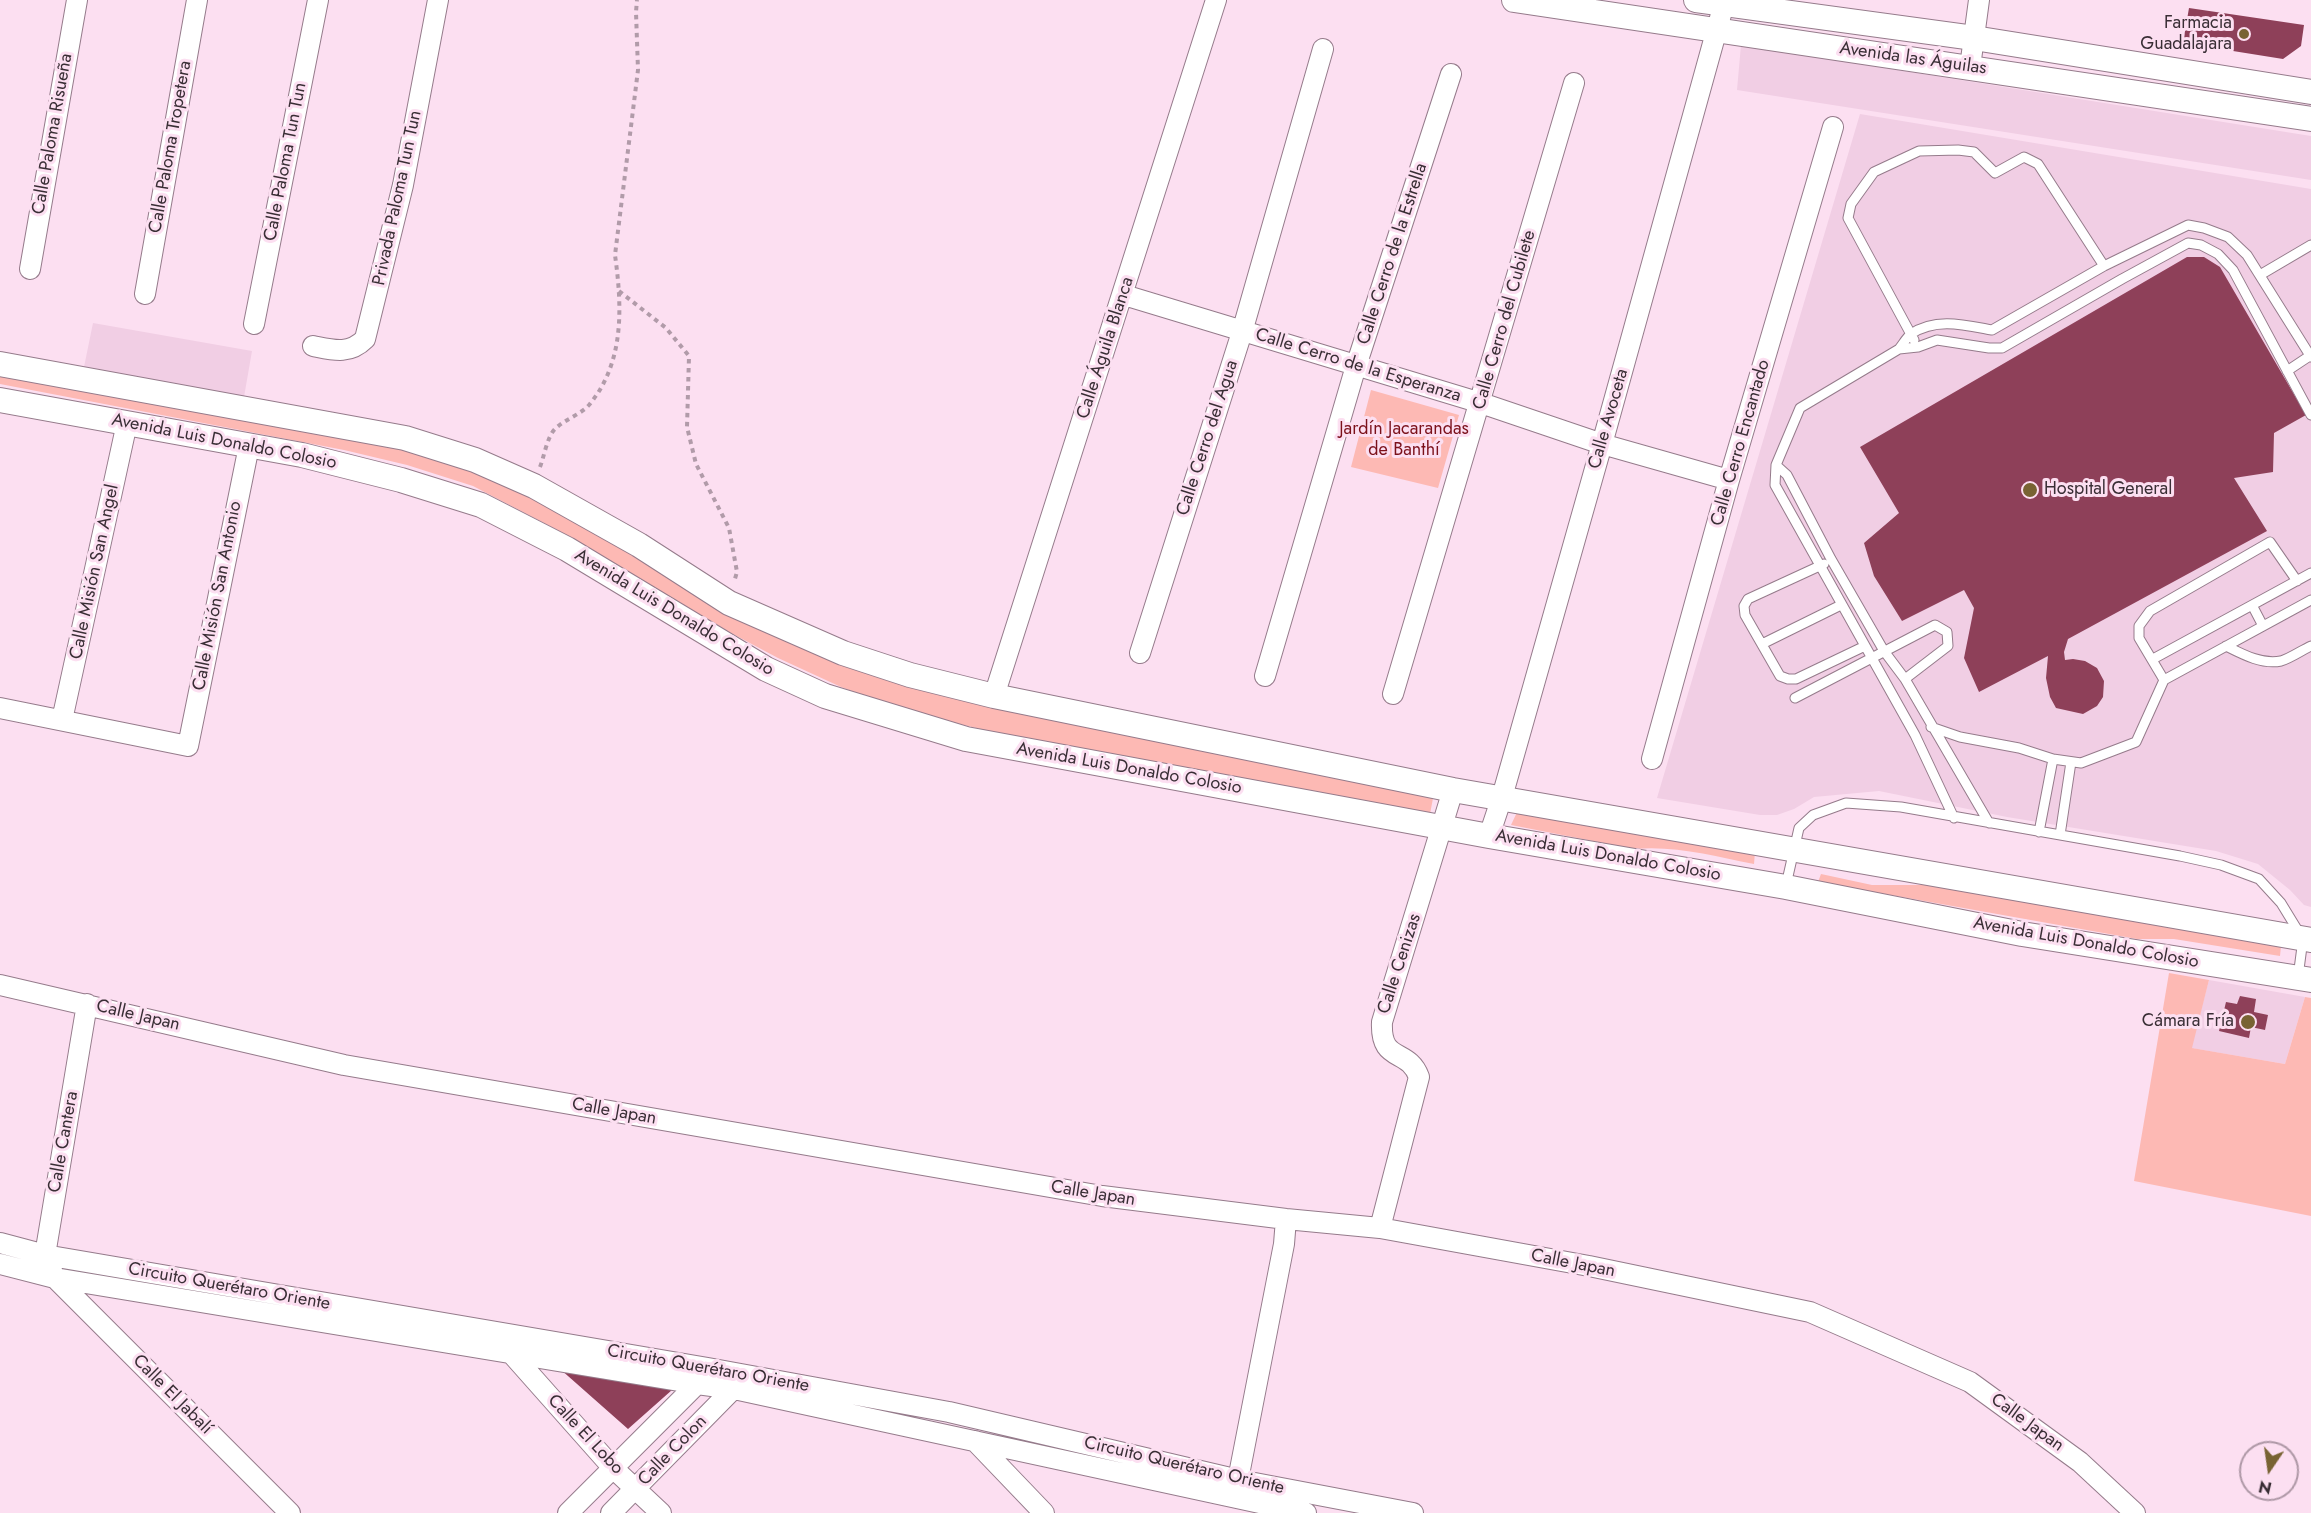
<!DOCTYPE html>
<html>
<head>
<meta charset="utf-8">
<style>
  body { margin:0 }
  #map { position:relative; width:2311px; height:1513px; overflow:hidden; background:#fcdff1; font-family:Jost,sans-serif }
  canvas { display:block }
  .north { position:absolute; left:2239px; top:1441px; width:60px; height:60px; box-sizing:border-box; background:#fcdff1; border:2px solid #ae98a6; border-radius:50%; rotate:193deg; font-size:16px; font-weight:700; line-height:24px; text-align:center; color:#392e35 }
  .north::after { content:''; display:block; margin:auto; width:21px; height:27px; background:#786333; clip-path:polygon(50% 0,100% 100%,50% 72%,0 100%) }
</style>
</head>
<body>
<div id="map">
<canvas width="2311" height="1513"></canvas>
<div class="north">N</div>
</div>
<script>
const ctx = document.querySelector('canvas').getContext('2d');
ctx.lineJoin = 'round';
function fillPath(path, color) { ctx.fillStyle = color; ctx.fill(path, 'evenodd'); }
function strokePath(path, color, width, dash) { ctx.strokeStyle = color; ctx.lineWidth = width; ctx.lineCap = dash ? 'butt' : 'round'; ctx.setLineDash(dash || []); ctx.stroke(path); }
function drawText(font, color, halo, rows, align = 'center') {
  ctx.font = font + ' Jost,sans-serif'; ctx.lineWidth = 6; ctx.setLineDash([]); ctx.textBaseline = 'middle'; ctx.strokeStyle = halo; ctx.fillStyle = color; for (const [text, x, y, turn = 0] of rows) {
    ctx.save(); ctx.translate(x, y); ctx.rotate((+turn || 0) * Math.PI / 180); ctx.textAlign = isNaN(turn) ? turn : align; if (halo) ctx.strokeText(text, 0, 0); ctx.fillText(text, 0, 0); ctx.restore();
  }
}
const built = new Path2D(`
  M1741 45 2311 136V180L1737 90Z
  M1860 114 2311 189V907L2304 905 2290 890 2258 864 2216 851 2007 817 1879 791 1814 797 1794 809 1777 815H1760L1657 798Z
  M93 323 252 351 244 397 84 367Z
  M2209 980 2305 997 2285 1064 2191 1048Z`);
const green = new Path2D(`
  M0 373 411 451 459 467 557 507 719 606 805 650 863 672 936 694 989 706 1434 793 1430 814 997 733 906 711 841 687 778 658 731 633 563 533 473 486 407 465 344 450 0 384Z
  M1371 390 1459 415 1438 488 1351 467Z
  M1519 808 1755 852 1754 864C1714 856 1674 845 1634 849L1511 825Z
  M1821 874 1872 885H1928L2281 946 2280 956 2174 939H2137L1818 882Z
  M2169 973 2209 980 2192 1048 2285 1064 2305 997 2311 998V1216L2134 1181Z`);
const building = new Path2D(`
  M2189 8 2304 25 2301 46 2283 59 2183 43Z
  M2187 257H2204L2220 267 2306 415 2274 433 2273 472 2234 478 2267 531 2068 639 2064 652 2065 660 2073 659 2085 661 2097 668 2104 681 2103 697 2097 706 2083 714 2056 708 2050 697 2046 678 2048 656 1979 692 1964 658 1974 608 1964 590 1902 621 1874 576 1864 543 1899 513 1860 447Z
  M2240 996 2256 999 2254 1012 2268 1015 2265 1030 2251 1027 2249 1038 2219 1031 2226 1002 2237 1004Z
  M551 1361 681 1382 628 1429Z`);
const path = new Path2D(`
  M619 291 666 328 689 356 687 427 696 464 729 528 737 572 734 582
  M540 467C544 457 547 437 555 429 565 419 580 415 589 405 625 362 622 306 615 255L638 70 636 12 637 0`);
const service = new Path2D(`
  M2260 275 2311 245
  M1914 340 1848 218 1851 204 1874 172 1919 151 1958 150 1974 152 1995 173 2024 157 2038 164 2104 266
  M1899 349 1918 347 1937 340 1989 348H2002L2122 279 2188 243 2201 245 2218 254 2233 270 2311 415
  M2287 371 2311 355
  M1776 465 1787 475 1831 559 1884 651 1905 679 1989 823
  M1824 564 1748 599 1744 606 1745 615 1780 676 1788 679H1796L1865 646
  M2252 605 2263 626
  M1762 644 1841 605
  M2226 646C2242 654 2262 665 2281 661 2291 658 2302 650 2311 646
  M2153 659 2311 573
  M2164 680 2311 600
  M1795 698 1935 625 1947 632 1948 646 1905 679
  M1931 727 1960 737 2019 748 2053 759 2081 763 2136 742 2164 680 2139 638V626L2150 611 2270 542 2297 581
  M1954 818 1915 735 1775 485 1776 465 1800 408 1899 349C1903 344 1907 337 1911 334 1936 317 1965 325 1992 330L2104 266 2188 225 2204 228 2228 237 2247 255 2311 357
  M2039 832 2053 759
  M2060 835 2071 762
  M1786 885 1799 828 1813 815 1846 803 1901 807 2180 856 2221 865 2259 879 2281 903 2303 939 2298 977`);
const minor = new Path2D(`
  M1970 67 1979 0
  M30 269 77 0
  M145 294 197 0
  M1124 295 1481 403 1602 444 1729 480
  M254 324 318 0
  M313 346C333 350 349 355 365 339L403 185 438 0
  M1140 653 1242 332 1323 49
  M1265 676 1356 366 1451 74
  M1393 694 1574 83
  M994 696 1216 0
  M0 708 188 746 249 446
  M62 720 127 423
  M1652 759 1729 480 1833 127
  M1489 836 1502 797 1602 444 1725 0
  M0 985 344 1065 1102 1196 1286 1219 1380 1228 1589 1266 1810 1312 1970 1382 2080 1462 2135 1513
  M87 1004 45 1255 55 1278 290 1513
  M1380 1228 1419 1077C1408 1047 1380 1064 1382 1022L1453 790
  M0 1243 45 1255 708 1368 949 1412 1239 1480 1413 1513
  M0 1264 55 1278 697 1384 734 1389 1306 1513
  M511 1353 613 1468 661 1513
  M975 1441 1044 1513
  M1236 1490 1284 1244 1286 1219
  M568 1513 697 1384 703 1376
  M611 1513 740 1382`);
const tertiary = new Path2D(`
  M1514 0 2311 119
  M1696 0 1974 38 2311 92
  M0 364 405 438 475 460 534 486 639 545 729 603 843 653 910 675 994 696 1453 790 2311 940
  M0 400 302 455 401 480 481 505 567 549 766 669 825 696 966 739 1489 836 1786 887 2022 934 2311 980`);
const markers = [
  [2244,34,6,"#786333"],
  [2030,490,8,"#786333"],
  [2248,1022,8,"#786333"]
];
const poiNames = [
  ["Farmacia",2232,24],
  ["Guadalajara",2232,45],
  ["Hospital General",2044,490,"left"],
  ["Cámara Fría",2234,1022]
];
const streetNames = [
  ["Avenida las Águilas",1913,59,8],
  ["Calle Paloma Risueña",53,134,-80],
  ["Calle Paloma Tropetera",171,147,-80],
  ["Calle Paloma Tun Tun",286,162,-79],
  ["Privada Paloma Tun Tun",398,198,-78],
  ["Calle Cerro de la Estrella",1393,254,-72],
  ["Calle Cerro del Cubilete",1505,320,-74],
  ["Calle Águila Blanca",1106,348,-72],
  ["Calle Cerro de la Esperanza",1358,366,17],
  ["Calle Avoceta",1609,419,-74],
  ["Calle Cerro del Agua",1208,438,-72],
  ["Avenida Luis Donaldo Colosio",224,442,11],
  ["Calle Cerro Encantado",1741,443,-74],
  ["Calle Misión San Angel",95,572,-78],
  ["Calle Misión San Antonio",218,596,-79],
  ["Avenida Luis Donaldo Colosio",674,613,31],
  ["Avenida Luis Donaldo Colosio",1129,769,10],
  ["Avenida Luis Donaldo Colosio",1608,856,10],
  ["Avenida Luis Donaldo Colosio",2086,943,10],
  ["Calle Cenizas",1400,964,-72],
  ["Calle Japan",138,1016,13],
  ["Calle Japan",614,1112,10],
  ["Calle Cantera",64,1142,-80],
  ["Calle Japan",1093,1194,9],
  ["Calle Japan",1573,1264,11],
  ["Circuito Querétaro Oriente",229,1287,10],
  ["Circuito Querétaro Oriente",708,1369,10],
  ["Calle El Jabalí",172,1395,45],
  ["Calle Japan",2027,1423,36],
  ["Calle El Lobo",585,1435,47],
  ["Calle Colon",673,1451,-46],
  ["Circuito Querétaro Oriente",1184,1466,13]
];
const parkNames = [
  ["Jardín Jacarandas",1404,430],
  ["de Banthí",1404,451]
];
fillPath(built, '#f1cee4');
fillPath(green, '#fdb9b4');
fillPath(building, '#8e4059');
strokePath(service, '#957b8b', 11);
strokePath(minor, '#957b8b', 22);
strokePath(tertiary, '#957b8b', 26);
strokePath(path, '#b19ba9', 4, [4.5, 4.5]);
strokePath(service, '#fff', 9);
strokePath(minor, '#fff', 20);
strokePath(tertiary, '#fff', 24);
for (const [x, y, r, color] of markers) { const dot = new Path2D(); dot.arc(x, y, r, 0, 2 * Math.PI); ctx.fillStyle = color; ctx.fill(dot); strokePath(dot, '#fcdff1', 2); }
drawText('18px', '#392e35', '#fcdff1', poiNames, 'right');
drawText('18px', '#392e35', '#fcdff1', streetNames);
drawText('18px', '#7b111b', '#fcdff1', parkNames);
</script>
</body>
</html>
